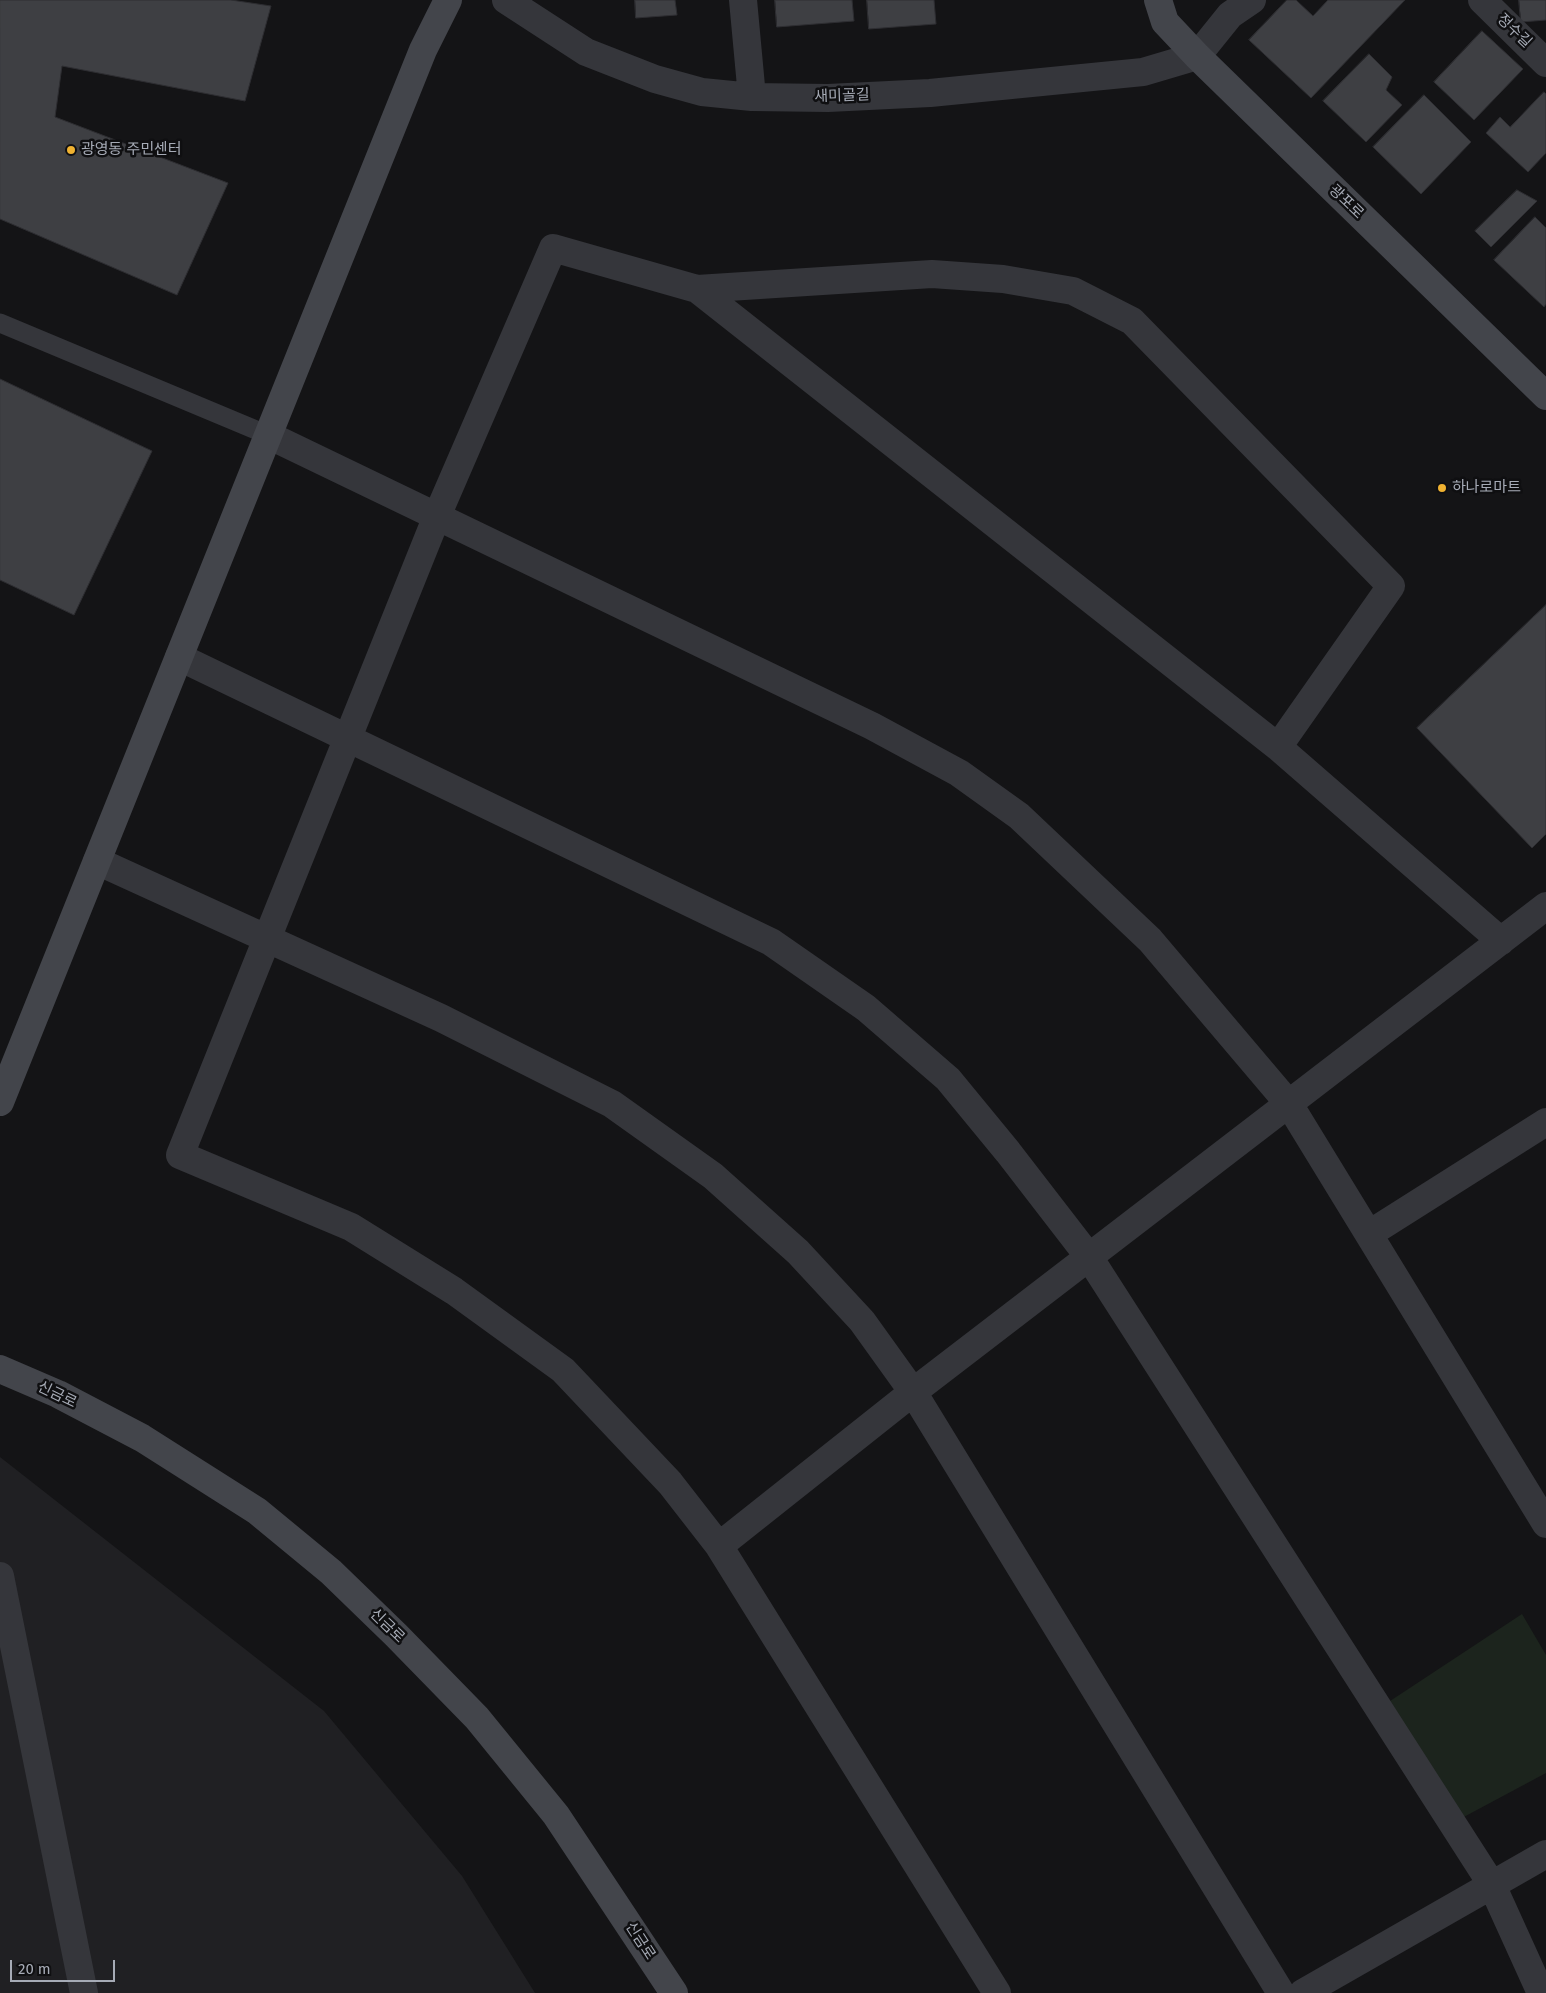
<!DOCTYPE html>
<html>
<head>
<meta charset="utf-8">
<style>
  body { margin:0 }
  #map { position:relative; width:1546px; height:1993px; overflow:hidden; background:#141416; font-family:"Fira Sans",sans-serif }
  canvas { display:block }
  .scale { position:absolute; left:10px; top:1960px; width:105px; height:22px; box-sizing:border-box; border:2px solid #a6abb6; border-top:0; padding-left:6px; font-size:15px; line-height:18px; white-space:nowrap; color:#a6abb6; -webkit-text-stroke:4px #0f0f11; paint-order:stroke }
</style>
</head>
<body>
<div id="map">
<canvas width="1546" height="1993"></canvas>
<div class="scale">20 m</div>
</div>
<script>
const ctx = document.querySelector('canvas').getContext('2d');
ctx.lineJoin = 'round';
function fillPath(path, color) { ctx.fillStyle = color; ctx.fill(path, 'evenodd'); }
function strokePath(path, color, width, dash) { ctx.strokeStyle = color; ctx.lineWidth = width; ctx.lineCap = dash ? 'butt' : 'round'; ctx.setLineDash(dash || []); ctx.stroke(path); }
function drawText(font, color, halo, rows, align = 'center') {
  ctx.font = font + ' "Fira Sans","Noto Sans KR",sans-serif'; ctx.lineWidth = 5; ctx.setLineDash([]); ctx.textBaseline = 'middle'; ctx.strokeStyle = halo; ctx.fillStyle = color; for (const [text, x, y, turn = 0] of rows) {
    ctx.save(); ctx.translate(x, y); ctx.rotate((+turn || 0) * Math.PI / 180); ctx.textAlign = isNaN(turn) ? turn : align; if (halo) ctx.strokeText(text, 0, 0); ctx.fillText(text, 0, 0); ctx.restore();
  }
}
const built = new Path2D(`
  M0 1457 324 1711 462 1876 535 1993H0Z`);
const green = new Path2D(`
  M1522 1614 1546 1655V1773L1460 1819 1384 1705Z`);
const building = new Path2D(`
  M0 0H231L271 6 245 101 62 66 55 117 228 183 177 295 0 219Z
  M635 0H675L677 15 636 18Z
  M775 0H852L854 21 777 27Z
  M867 0H934L936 24 869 29Z
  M1287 0H1296L1313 16 1328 0H1405L1311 98 1249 40Z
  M1519 0H1546V20L1521 22Z
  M1482 31 1523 69 1474 120 1434 82Z
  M1369 54 1392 77 1386 90 1402 105 1366 142 1323 101Z
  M1544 92 1546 94V153L1528 172 1486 133 1500 117 1510 127Z
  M1424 95 1471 142 1421 194 1373 147Z
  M1517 190 1537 201 1491 247 1475 231Z
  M1535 217 1546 228V304L1544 307 1494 260Z
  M0 379 152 451 74 615 0 580Z
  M1546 605V834L1532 848 1417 728Z`);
const lane = new Path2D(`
  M0 323 268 435`);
const street = new Path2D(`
  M506 0 586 52 655 79 702 92 752 97 828 98 930 93 1143 72 1197 56 1230 15 1252 0
  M743 0 752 97
  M1482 0 1546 63
  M697 289 932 274 1003 279 1073 291 1132 321 1391 586 1278 747
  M268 435 872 726 959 773 1019 816 1150 940 1289 1104 1546 1524
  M179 657 771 942 866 1008 948 1079 1008 1152 1089 1257 1492 1885 1541 1993
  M97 861 441 1018 612 1104 713 1176 798 1252 862 1321 913 1392 1281 1993
  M1369 1234 1546 1122
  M719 1546 913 1392 1546 906
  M0 1576 84 1993
  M997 1993 719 1546 670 1483 563 1370 454 1291 351 1227 180 1155 437 516 553 248 697 289 1278 747 1501 941
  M1303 1993 1546 1854`);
const secondary = new Path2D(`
  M1158 0 1165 22 1197 56 1546 396
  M0 1102 423 50 448 0
  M0 1369 58 1394 142 1438 257 1511 331 1572 396 1635 477 1718 556 1815 674 1993`);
const markers = [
  [71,150,5,"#f0b231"],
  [1442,488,5,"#f0b231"]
];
const streetNames = [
  ["정수길",1514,31,44],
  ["새미골길",842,96,-2],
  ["광포로",1346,202,44],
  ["신금로",57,1395,26],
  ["신금로",387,1626,44],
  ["신금로",640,1941,57]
];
const poiNames = [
  ["광영동 주민센터",81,150],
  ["하나로마트",1452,488]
];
fillPath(built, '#202023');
fillPath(green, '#1c241d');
fillPath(building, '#3e3f43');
strokePath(building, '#2e2e32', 1);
strokePath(lane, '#35363b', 19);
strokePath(street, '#35363b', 28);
strokePath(secondary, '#43454b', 28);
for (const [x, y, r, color] of markers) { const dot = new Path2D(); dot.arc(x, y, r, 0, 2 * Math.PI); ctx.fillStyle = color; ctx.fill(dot); strokePath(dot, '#0f0f11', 2); }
drawText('15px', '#a6abb6', '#0f0f11', streetNames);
drawText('15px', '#a6abb6', '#0f0f11', poiNames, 'left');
</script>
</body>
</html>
